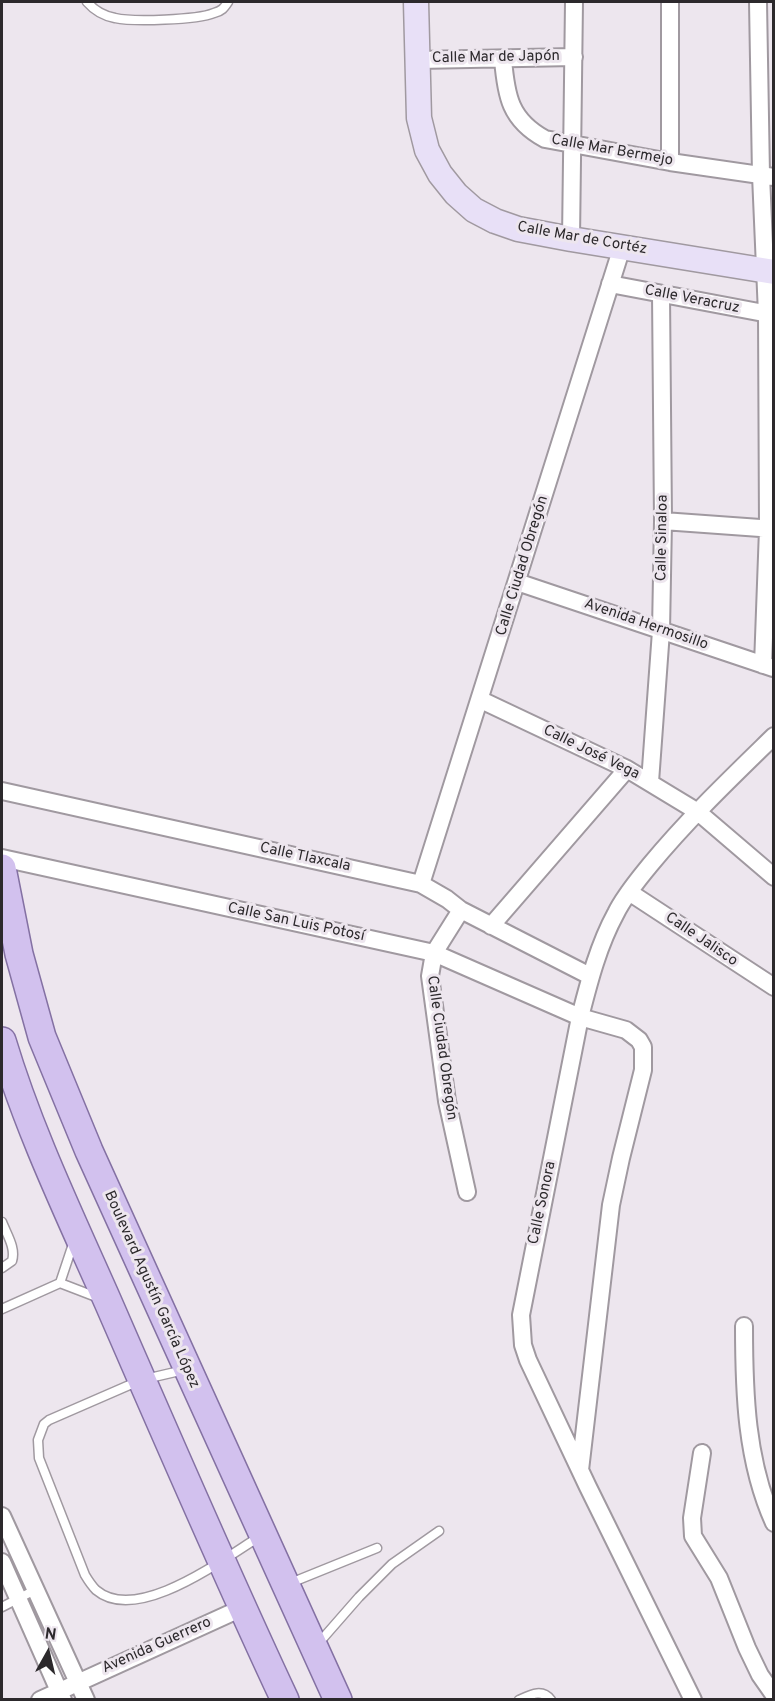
<!DOCTYPE html>
<html>
<head>
<meta charset="utf-8">
<style>
  body { margin:0 }
  #map { position:relative; width:775px; height:1701px; overflow:hidden; background:#ede6ee; font-family:Overpass,sans-serif }
  canvas { display:block }
  .frame { position:absolute; inset:0; border:3px solid #2c292c; pointer-events:none }
  .north { position:absolute; left:18px; top:1623px; width:60px; height:60px; -webkit-text-stroke:4px #ede6ee; paint-order:stroke; rotate:8deg; font-size:16px; font-weight:700; line-height:24px; text-align:center; color:#2c292c }
  .north::after { content:''; display:block; margin:auto; width:21px; height:27px; background:#2c292c; clip-path:polygon(50% 0,100% 100%,50% 72%,0 100%) }
</style>
</head>
<body>
<div id="map">
<canvas width="775" height="1701"></canvas>
<div class="frame"></div>
<div class="north">N</div>
</div>
<script>
const ctx = document.querySelector('canvas').getContext('2d');
ctx.lineJoin = 'round';
function strokePath(path, color, width, dash) { ctx.strokeStyle = color; ctx.lineWidth = width; ctx.lineCap = dash ? 'butt' : 'round'; ctx.setLineDash(dash || []); ctx.stroke(path); }
function drawText(font, color, halo, rows, align = 'center') {
  ctx.font = font + ' Overpass,sans-serif'; ctx.lineWidth = 6; ctx.setLineDash([]); ctx.textBaseline = 'middle'; ctx.strokeStyle = halo; ctx.fillStyle = color; for (const [text, x, y, turn = 0] of rows) {
    ctx.save(); ctx.translate(x, y); ctx.rotate((+turn || 0) * Math.PI / 180); ctx.textAlign = isNaN(turn) ? turn : align; if (halo) ctx.strokeText(text, 0, 0); ctx.fillText(text, 0, 0); ctx.restore();
  }
}
const lane = new Path2D(`
  M87 2C94 10 104 16 115 18 133 22 197 20 214 13 222 11 224 8 228 2
  M2 1222C7 1235 16 1248 12 1261L2 1268
  M60 1283 74 1241
  M2 1309 60 1283 99 1298
  M184 1370 141 1380 49 1420 44 1424 38 1440 39 1458 85 1575C88 1580 92 1586 96 1590 137 1625 223 1559 259 1537
  M288 1584 377 1548
  M2 1607 35 1590
  M317 1645 359 1597 392 1564 439 1531
  M519 1700C530 1695 542 1688 551 1700`);
const street = new Path2D(`
  M670 2V162
  M758 2 761 175 767 314 768 529 763 665
  M503 59C506 96 510 120 545 139L670 162 774 177
  M418 60 574 57
  M571 239 574 2
  M610 284 774 315
  M663 521 774 529
  M517 582 773 668
  M481 700 627 769 698 812 774 877
  M650 782 661 631 663 521 661 294
  M2 791 421 884 447 899 461 910 590 976
  M2 858 434 953 580 1017 626 1030 639 1040 643 1047V1070L621 1158 611 1205 580 1470
  M421 884 622 247
  M629 892 774 987
  M461 910 434 953 430 976 447 1101 467 1192
  M491 926 627 769
  M744 1326C744 1393 746 1461 774 1523
  M702 1453 692 1518 693 1536 719 1578 747 1648 760 1675 774 1695
  M2 1516 86 1700
  M2 1562 63 1700
  M40 1700 242 1608
  M693 1700 588 1487 528 1360 523 1345 521 1315 580 1017C589 982 598 946 616 913 625 895 638 880 650 865 688 819 731 778 774 736`);
const secondary = new Path2D(`
  M416 2 419 118 427 150 440 174 456 194 474 210 495 221 518 229 571 239 774 272`);
const primary = new Path2D(`
  M2 868 19 954 42 1037 89 1151 338 1700
  M2 1041C29 1131 70 1216 108 1302 166 1435 223 1568 285 1700`);
const streetNames = [
  ["Calle Mar de Japón",496,58,-1],
  ["Calle Mar Bermejo",612,151,10],
  ["Calle Mar de Cortéz",582,239,10],
  ["Calle Veracruz",692,300,11],
  ["Calle Sinaloa",663,538,-89],
  ["Calle Ciudad Obregón",523,566,-73],
  ["Avenida Hermosillo",646,625,19],
  ["Calle José Vega",591,753,26],
  ["Calle Tlaxcala",305,858,12],
  ["Calle San Luis Potosí",296,923,12],
  ["Calle Jalisco",701,940,34],
  ["Calle Ciudad Obregón",441,1048,82],
  ["Calle Sonora",543,1203,-78],
  ["Boulevard Agustín García López",151,1290,66],
  ["Avenida Guerrero",157,1646,-24]
];
strokePath(lane, '#a099a0', 11);
strokePath(street, '#a099a0', 20);
strokePath(secondary, '#a099a0', 27);
strokePath(primary, '#8471a3', 30);
strokePath(lane, '#fff', 8);
strokePath(street, '#fff', 16);
strokePath(secondary, '#e8e0f7', 24);
strokePath(primary, '#d2c1ee', 27);
drawText('15px', '#2c292c', '#ede6ee', streetNames);
</script>
</body>
</html>
